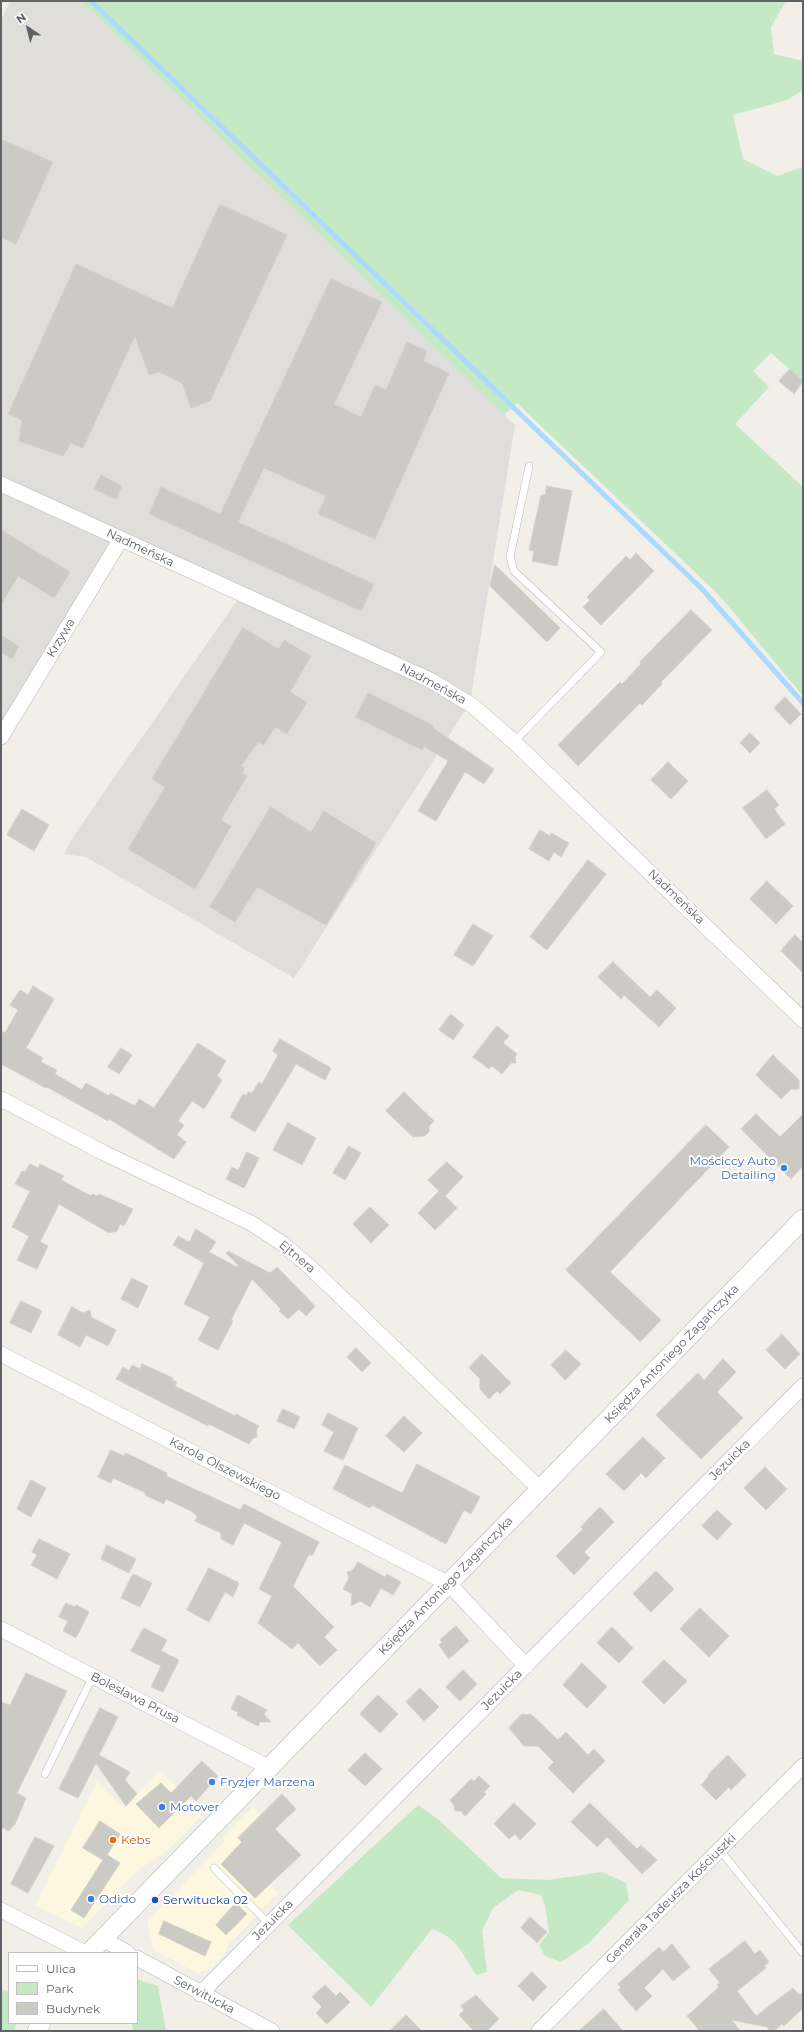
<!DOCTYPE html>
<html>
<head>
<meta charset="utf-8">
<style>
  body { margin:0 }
  #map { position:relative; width:804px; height:2032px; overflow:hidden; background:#f1efe8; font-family:Montserrat,sans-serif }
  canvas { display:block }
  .frame { position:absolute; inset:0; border:2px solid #5f6368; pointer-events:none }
  .legend { position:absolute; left:8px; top:1952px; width:130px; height:72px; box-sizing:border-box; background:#fff; border:1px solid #bfc1c3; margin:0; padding:5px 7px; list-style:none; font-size:12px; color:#5f6368 }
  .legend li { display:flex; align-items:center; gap:8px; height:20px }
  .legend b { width:20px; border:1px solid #bfc1c3 }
  .north { position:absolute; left:8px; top:8px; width:40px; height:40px; -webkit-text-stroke:3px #fff; paint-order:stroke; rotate:325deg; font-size:11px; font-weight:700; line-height:16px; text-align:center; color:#5f6368 }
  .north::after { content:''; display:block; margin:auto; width:14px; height:18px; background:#5f6368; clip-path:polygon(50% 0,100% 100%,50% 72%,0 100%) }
</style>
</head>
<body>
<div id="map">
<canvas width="804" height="2032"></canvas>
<div class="frame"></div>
<ul class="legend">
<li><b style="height:5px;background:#fff"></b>Ulica</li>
<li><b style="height:11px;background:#c5e8c5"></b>Park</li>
<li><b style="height:11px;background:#cccac5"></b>Budynek</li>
</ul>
<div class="north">N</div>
</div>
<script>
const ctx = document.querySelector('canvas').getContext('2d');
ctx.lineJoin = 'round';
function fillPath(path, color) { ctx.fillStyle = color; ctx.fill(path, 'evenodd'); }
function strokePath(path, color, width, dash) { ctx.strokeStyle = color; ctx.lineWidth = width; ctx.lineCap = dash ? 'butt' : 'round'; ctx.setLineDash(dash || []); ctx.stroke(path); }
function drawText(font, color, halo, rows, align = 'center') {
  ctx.font = font + ' Montserrat,sans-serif'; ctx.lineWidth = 4; ctx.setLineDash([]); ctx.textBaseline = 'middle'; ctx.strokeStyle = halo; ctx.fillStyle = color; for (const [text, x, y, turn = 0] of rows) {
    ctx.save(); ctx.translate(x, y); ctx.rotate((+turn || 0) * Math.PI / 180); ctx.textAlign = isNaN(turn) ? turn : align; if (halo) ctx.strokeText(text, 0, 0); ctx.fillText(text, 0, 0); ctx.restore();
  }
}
const commercial = new Path2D(`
  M160 1771 203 1814 166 1852 138 1870 82 1928 35 1905 97 1781 124 1808Z
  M253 1807 281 1834 251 1866 278 1893 229 1944 225 1954 210 1969 197 1973 154 1950 147 1922 225 1841 222 1838Z`);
const industrial = new Path2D(`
  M10 1H81L515 425 470 703 294 978 86 857 64 854 75 834 242 593 118 538 1 735V20Z`);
const green = new Path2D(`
  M81 1H786L771 27 774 54 803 61V90L787 100 733 115 743 159 777 176 803 167V381L771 353 753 371 769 387 735 424 803 487V696L719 595 517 403 504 415Z
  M418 1805 439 1820 501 1878 548 1880 602 1872 626 1883 629 1900 588 1944 561 1962 545 1956 539 1945 549 1932 545 1905 541 1895 518 1890 493 1908 482 1931 487 1972 476 1975C463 1955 457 1937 432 1929L371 2007 288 1925Z
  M137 1979 158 1986 166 2031H133L132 2023H137Z
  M1 1989 9 1992V2023H17L14 2031H1Z`);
const stream = new Path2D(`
  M91 1 702 589 803 703`);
const building = new Path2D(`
  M1 139 53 162 16 244 1 237Z
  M220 204 287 235 210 401 191 408 182 383 159 372 149 375 135 336 83 448 71 443 63 456 19 441 22 420 8 414 76 264 172 308Z
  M331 279 382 302 334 404 361 417 375 385 386 390 407 342 427 351 423 361 449 373 375 539 318 514 326 496 264 468 238 522 374 584 361 611 149 514 161 487 220 514Z
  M790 369 803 381 794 394 779 381Z
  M101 475 122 486 116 499 94 489Z
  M547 486 572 491 557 566 532 561 534 551 529 550 541 495H545Z
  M1 530 70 572 54 598 18 576 1 605Z
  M636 553 654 571 601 625 583 607 590 600 587 597 626 556 630 560Z
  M495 565 560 628 547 642 490 586Z
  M691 610 712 630 661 682 662 684 642 705 640 703 578 766 558 745 620 682 622 684 641 664 640 662Z
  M243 628 279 649 284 640 311 656 290 692 307 702 287 734 275 727 264 745 258 742 241 766 245 768 242 773 247 776 221 820 231 826 195 889 128 849 165 787 152 779Z
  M1 635 19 646 12 659 1 652Z
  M368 693 434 726 433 728 494 769 484 784 465 772 436 821 418 811 448 761 424 746 422 750 356 717Z
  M785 697 801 714 790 725 774 708Z
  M750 733 760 743 750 753 740 743Z
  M668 762 688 781 671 799 651 780Z
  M767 790 779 805 774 809 785 824 766 839 743 808Z
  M271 807 311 832 324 811 376 843 326 925 257 887 235 922 210 907Z
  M22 809 49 825 34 851 7 835Z
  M540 830 550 836 551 833 569 843 561 857 554 852 549 861 529 849Z
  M588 860 606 874 547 950 530 937Z
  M767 881 793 906 776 924 750 899Z
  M473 924 493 936 473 966 454 955Z
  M795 935 803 943V973L781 951Z
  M613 962 650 997 657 990 676 1008 659 1027 624 995 621 999 598 977Z
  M33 986 54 999 26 1048 43 1058 41 1062 57 1070 55 1074 82 1090 86 1083 109 1096 110 1093 135 1106 139 1099 154 1108 198 1043 226 1061 217 1076 222 1080 204 1109 192 1101 178 1121 184 1125 177 1135 186 1142 174 1159 109 1119 108 1121 47 1087 46 1088 1 1064V1031L5 1033 18 1010 10 1005 20 990 28 995Z
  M451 1014 464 1025 453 1040 439 1030Z
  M497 1026 509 1036 503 1043 517 1054 515 1057 516 1063H511L502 1074 492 1066 489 1069 473 1057Z
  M280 1039 331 1068 325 1080 296 1064 255 1132 230 1117 243 1094 246 1096 248 1092 252 1093 259 1082 262 1084 278 1055 273 1051Z
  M121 1048 132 1055 119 1074 108 1067Z
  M773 1055 799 1080V1089H791L781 1099 756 1075Z
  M404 1092 434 1121 429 1126V1132L425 1136 413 1137 386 1111Z
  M756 1114 780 1137 803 1114V1166L791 1179 741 1129Z
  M288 1123 316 1138 302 1165 273 1150Z
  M706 1125 729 1147 610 1272 661 1320 640 1342 566 1270Z
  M349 1146 361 1153 345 1180 333 1173Z
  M247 1152 259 1158 244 1188 226 1179 232 1167 238 1170Z
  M447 1162 463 1177 445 1196 457 1208 435 1230 418 1213 439 1191 428 1180Z
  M30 1164 38 1168 40 1164 64 1176 61 1180 91 1196 92 1194 97 1196 99 1194 133 1209 124 1226 120 1224 117 1231 109 1233 59 1204 40 1242 48 1246 37 1269 17 1260 29 1236 12 1227 30 1191 15 1184 22 1171 25 1172Z
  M370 1207 389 1225 371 1243 353 1224Z
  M196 1229 216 1242 209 1252 237 1267 238 1265 226 1253 228 1251 270 1273 277 1267 315 1306 306 1316 299 1309 288 1319 279 1311 281 1309 252 1279 231 1320 233 1321 218 1350 198 1340 210 1317 184 1304 204 1263 173 1245 178 1236 189 1242Z
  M132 1278 148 1286 138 1308 121 1299Z
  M21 1301 42 1311 31 1333 10 1323Z
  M72 1307 83 1313 90 1310 91 1317 116 1330 108 1346 86 1335 80 1347 58 1335Z
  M782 1334 800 1354 785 1369 766 1350Z
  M356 1348 371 1363 362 1372 347 1357Z
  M566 1350 581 1364 565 1380 551 1365Z
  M482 1354 511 1383 500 1394 497 1391 489 1399 480 1389V1379L469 1368Z
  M723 1359 736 1372 717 1392 743 1418 701 1459 656 1415 698 1373 704 1380Z
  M142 1364 173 1378 172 1380 177 1382 175 1386 235 1416 236 1414 259 1426 256 1431 257 1437 252 1439 249 1444 209 1424 208 1426 116 1379 123 1367 129 1371 132 1365 140 1369Z
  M283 1409 300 1417 294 1429 277 1421Z
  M328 1413 358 1428 343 1460 324 1451 334 1432 322 1425Z
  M404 1416 422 1433 404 1452 386 1436Z
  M643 1437 665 1458 646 1478 641 1473 624 1491 606 1474Z
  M111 1450 124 1456 126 1453 167 1473 166 1476 240 1510 244 1504 319 1542 312 1556 309 1554 293 1586 334 1627 324 1637 337 1650 320 1666 298 1643 292 1649 258 1623 272 1596 259 1589 282 1542 244 1523 233 1545 221 1539V1533L195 1521 197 1516 191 1511 166 1499 164 1504 145 1495 146 1493 113 1478 111 1483 98 1477Z
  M417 1464 480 1497 471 1514 464 1510 446 1544 372 1505 370 1508 333 1489 345 1465 402 1493Z
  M765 1467 787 1489 766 1510 744 1488Z
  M31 1480 46 1488 31 1517 17 1509Z
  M600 1507 614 1522 584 1552 590 1558 574 1575 556 1556 583 1529 581 1527Z
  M717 1510 732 1524 717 1540 702 1526Z
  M39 1539 70 1554 57 1579 31 1565 37 1555 32 1552Z
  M107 1545 136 1559 129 1573 101 1559Z
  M358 1562 385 1577 387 1574 401 1582 393 1595 381 1588 370 1607 360 1601 351 1606 352 1594 343 1589 349 1578 347 1572 353 1570Z
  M209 1568 239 1583 233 1597 225 1592 209 1622 187 1610Z
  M656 1571 674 1589 651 1612 633 1594Z
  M133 1574 152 1583 140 1607 121 1598Z
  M66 1603 75 1607 76 1605 89 1612 76 1638 63 1631 68 1621 59 1617Z
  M700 1608 729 1636 709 1657 680 1629Z
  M456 1626 469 1641 449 1659 439 1645 442 1642 440 1640Z
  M612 1627 633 1648 619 1663 597 1643Z
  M144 1628 167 1640 161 1651 179 1660 163 1692 151 1687 161 1666 131 1651Z
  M664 1660 687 1681 664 1704 642 1682Z
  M582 1663 607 1687 587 1708 563 1685Z
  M463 1670 477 1684 460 1701 446 1687Z
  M26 1673 67 1691 17 1793 26 1798 15 1824 9 1831 1 1827V1702L10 1705Z
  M420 1688 439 1707 424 1721 406 1702Z
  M238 1695 267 1710 264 1714 271 1722H260L258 1726 237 1715 238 1712 231 1709Z
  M378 1695 398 1714 380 1733 360 1714Z
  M100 1708 118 1717 99 1755 130 1772 125 1780 137 1794 126 1806 96 1763 78 1798 59 1789Z
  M522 1714 532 1715 558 1740 566 1732 588 1755 594 1749 605 1761 573 1793 548 1768 554 1762 538 1746H524L509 1728Z
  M365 1753 382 1769 365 1786 348 1770Z
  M728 1755 746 1775 731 1790 729 1787 716 1800 701 1785 709 1776 708 1775Z
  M202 1761 218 1776 196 1801 191 1796 159 1828 136 1804 161 1783 171 1793Z
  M479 1776 490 1786 484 1792 486 1794 465 1816 461 1811H455L454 1805 450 1800 471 1779 474 1781Z
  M282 1794 296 1809 275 1829 301 1855 255 1898 221 1864 242 1842 238 1838Z
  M514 1803 536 1824 520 1840 515 1834 509 1839 494 1824Z
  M590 1803 637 1849 641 1845 657 1860 642 1874 607 1837 597 1847 571 1822Z
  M100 1821 120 1834 107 1855 120 1863 84 1918 71 1910 103 1860 83 1848Z
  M35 1837 54 1846 28 1893 11 1884Z
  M236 1903 247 1914 226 1935 216 1925Z
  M530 1917 547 1932 537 1943 521 1928Z
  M164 1921 211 1942 205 1956 159 1934Z
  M745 1941 755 1954 760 1950 769 1962 764 1966 766 1968 737 1991 756 2016 793 1988 798 1994H803V2008L784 2026 782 2024 774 2031H770L767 2027 732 2020 740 2031H700L687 2016 719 1987 717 1985 720 1983 709 1969Z
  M672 1944 690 1967 673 1981 663 1969 644 1988 652 1996 636 2011 618 1990 621 1988 618 1984 659 1947 663 1952Z
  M532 1972 547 1987 533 2001 518 1986Z
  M325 1985 336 1996 340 1992 350 2002 327 2024 316 2013 322 2007 312 1997Z
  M476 1995 499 2019 487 2031H474L459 2015 464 2010 461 2006Z
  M604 2009 623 2031H579Z
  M406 2015 422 2031H390Z`);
const service = new Path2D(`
  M514 742 601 652 514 571 510 557 529 466
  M45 1774 93 1676
  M720 1850 803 1953
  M214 1868 269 1924`);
const minor = new Path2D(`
  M1 484 430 680 473 706 514 742 803 1020
  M1 737 121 539
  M1 1099 104 1153 251 1223 283 1244 310 1267 540 1489
  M1 1354 449 1584 526 1666
  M1 1629 270 1768
  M1 1910 85 1953
  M103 1939 128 1953
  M137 1958 272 2031
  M200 1994 803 1386
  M539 2031 803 1766`);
const tertiary = new Path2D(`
  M89 1953 803 1219
  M37 2031 41 2023`);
const markers = [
  [784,1168,4,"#3f7fe0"],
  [212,1782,4,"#3f7fe0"],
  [162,1807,4,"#3f7fe0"],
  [113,1840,4,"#e8710a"],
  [91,1899,4,"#3f7fe0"],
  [155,1900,4,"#1a4fb4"]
];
const streetNames = [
  ["Nadmeńska",140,548,25],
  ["Krzywa",61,638,-59],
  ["Nadmeńska",433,684,28],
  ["Nadmeńska",676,897,44],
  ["Ejtnera",297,1257,40],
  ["Księdza Antoniego Zagańczyka",672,1354,-46],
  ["Jezuicka",730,1460,-45],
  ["Karola Olszewskiego",225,1469,27],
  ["Księdza Antoniego Zagańczyka",446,1586,-46],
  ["Jezuicka",502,1690,-45],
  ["Bolesława Prusa",135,1698,27],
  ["Generała Tadeusza Kościuszki",671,1899,-45],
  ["Jezuicka",273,1920,-45],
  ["Serwitucka",204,1995,28]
];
const shopNames = [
  ["Mościccy Auto",776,1161,"right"],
  ["Detailing",776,1175,"right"],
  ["Fryzjer Marzena",220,1782],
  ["Motover",170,1807],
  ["Odido",99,1899]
];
const foodNames = [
  ["Kebs",121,1840]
];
const transitNames = [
  ["Serwitucka 02",163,1900]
];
fillPath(commercial, '#fef7e0');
fillPath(industrial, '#e0deda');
fillPath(green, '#c5e8c5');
strokePath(stream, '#aadaff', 5);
fillPath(building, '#cccac5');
strokePath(building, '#d6d1c6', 1);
strokePath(service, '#b5b8bc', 8);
strokePath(minor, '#b5b8bc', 16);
strokePath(tertiary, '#b5b8bc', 20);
strokePath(service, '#fff', 7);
strokePath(minor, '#fff', 15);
strokePath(tertiary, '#fff', 19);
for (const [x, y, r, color] of markers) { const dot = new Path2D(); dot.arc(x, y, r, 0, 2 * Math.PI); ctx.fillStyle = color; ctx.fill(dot); strokePath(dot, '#fff', 1.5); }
drawText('12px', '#5f6368', '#fff', streetNames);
drawText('12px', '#366cbe', '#fff', shopNames, 'left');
drawText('12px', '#c56008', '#fff', foodNames, 'left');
drawText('12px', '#164399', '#fff', transitNames, 'left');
</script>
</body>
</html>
